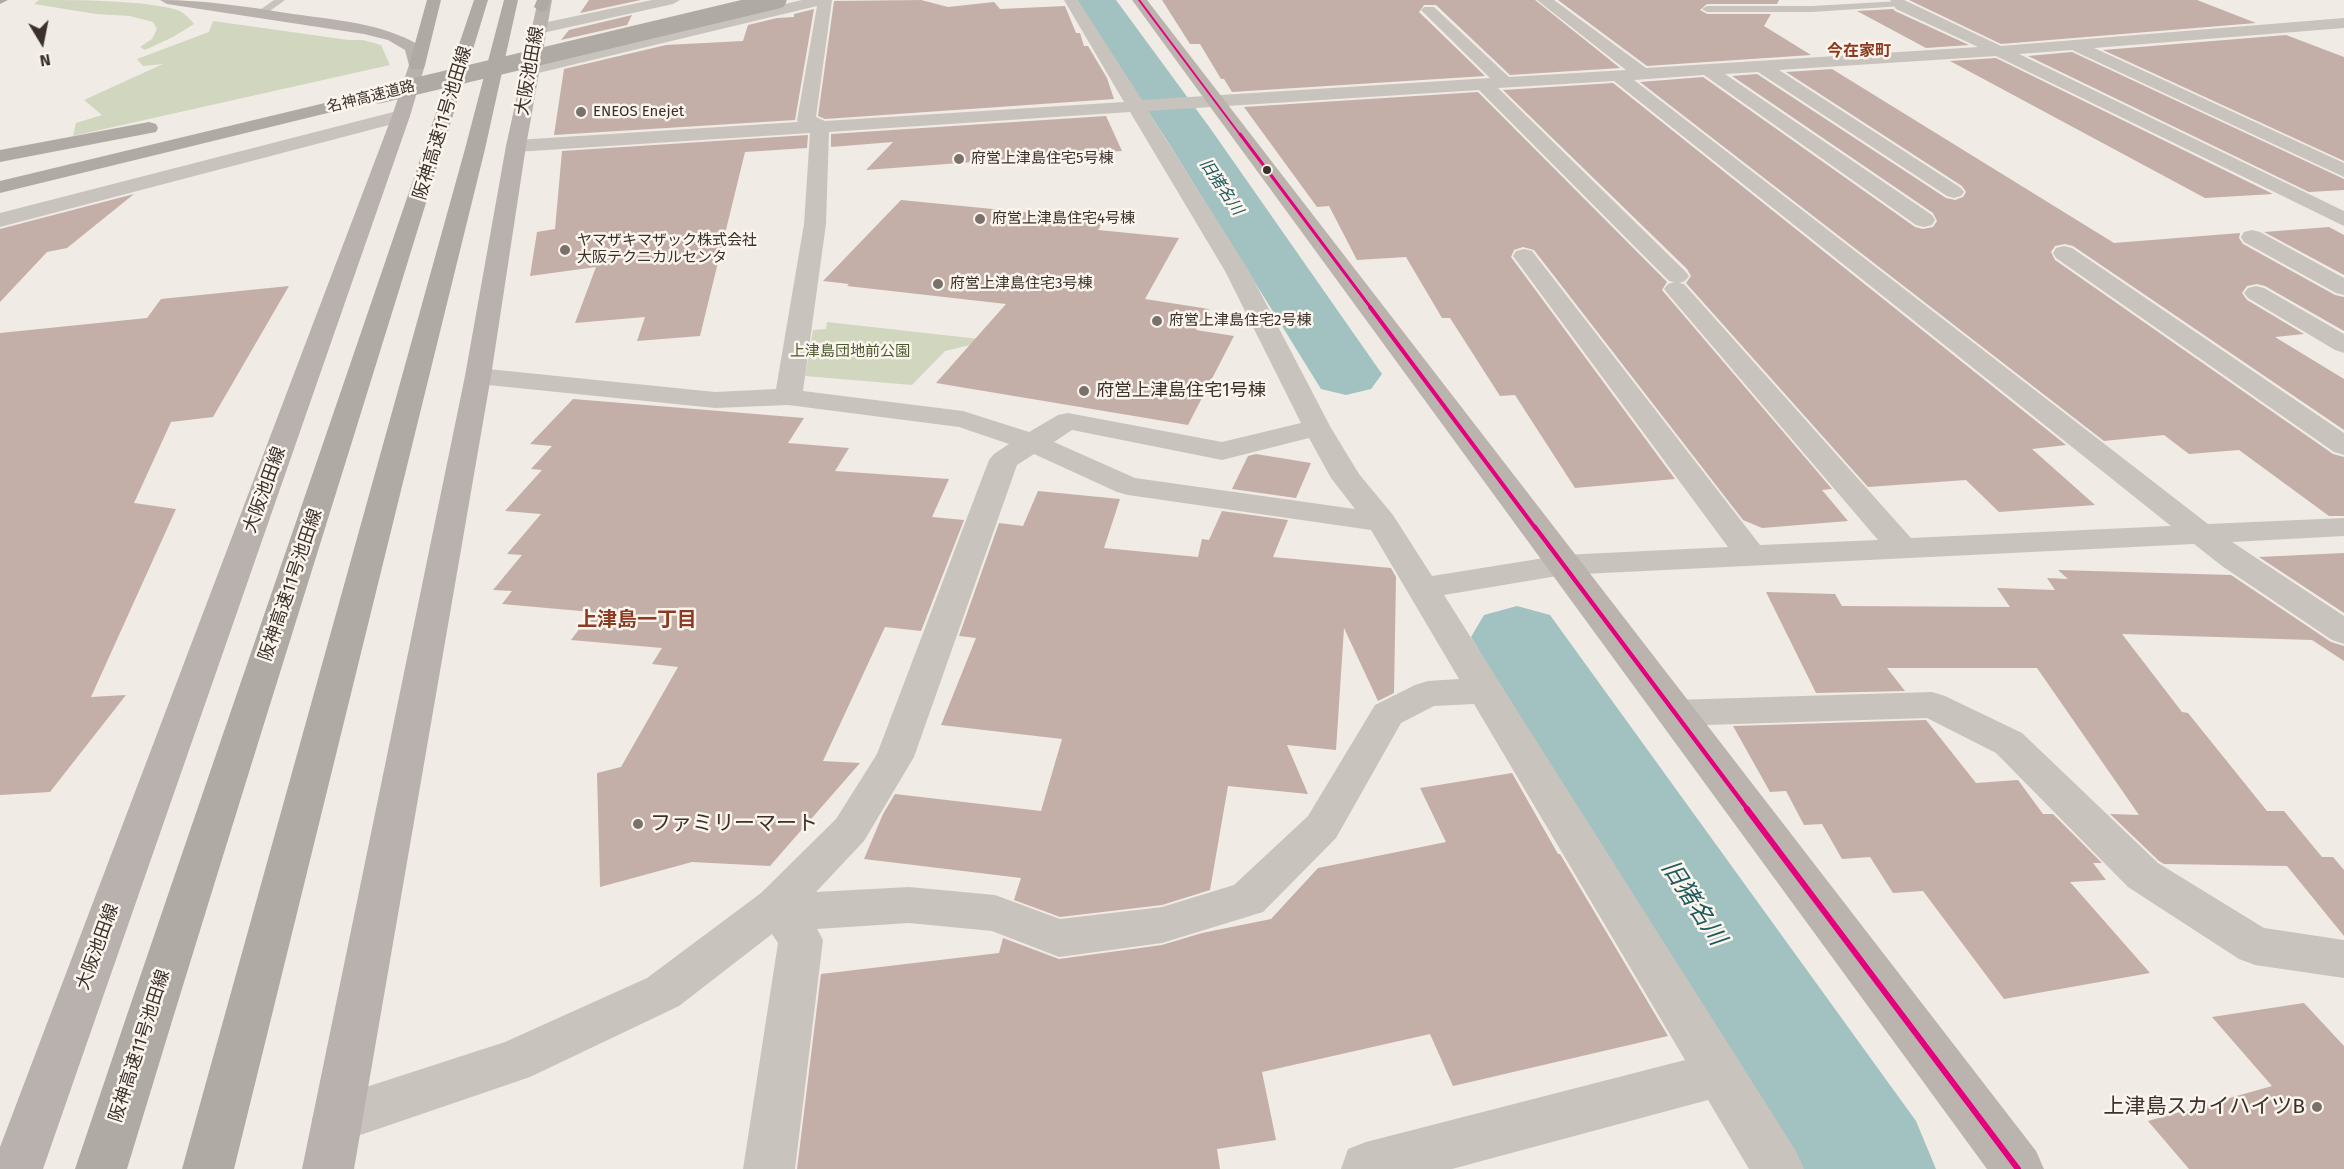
<!DOCTYPE html>
<html>
<head>
<meta charset="utf-8">
<style>
  body { margin:0 }
  #map { position:relative; width:2344px; height:1169px; overflow:hidden; background:#f0ebe5; font-family:"Fira Sans",sans-serif }
  canvas { display:block }
  .north { position:absolute; left:12px; top:12px; width:60px; height:60px; -webkit-text-stroke:4px #fbf5ee; paint-order:stroke; rotate:170deg; font-size:16px; font-weight:700; line-height:24px; text-align:center; color:#3b302b }
  .north::after { content:''; display:block; margin:auto; width:21px; height:27px; background:#3b302b; clip-path:polygon(50% 0,100% 100%,50% 72%,0 100%) }
</style>
</head>
<body>
<div id="map">
<canvas width="2344" height="1169"></canvas>
<div class="north">N</div>
</div>
<script>
const ctx = document.querySelector('canvas').getContext('2d');
ctx.lineJoin = 'round';
function fillPath(path, color) { ctx.fillStyle = color; ctx.fill(path, 'evenodd'); }
function strokePath(path, color, width, dash) { ctx.strokeStyle = color; ctx.lineWidth = width; ctx.lineCap = dash ? 'butt' : 'round'; ctx.setLineDash(dash || []); ctx.stroke(path); }
function drawText(font, color, halo, rows, align = 'center') {
  ctx.font = font + ' "Fira Sans","Noto Sans JP",sans-serif'; ctx.lineWidth = 5; ctx.setLineDash([]); ctx.textBaseline = 'middle'; ctx.strokeStyle = halo; ctx.fillStyle = color; for (const [text, x, y, turn = 0] of rows) {
    ctx.save(); ctx.translate(x, y); ctx.rotate((+turn || 0) * Math.PI / 180); ctx.textAlign = isNaN(turn) ? turn : align; if (halo) ctx.strokeText(text, 0, 0); ctx.fillText(text, 0, 0); ctx.restore();
  }
}
const green = new Path2D(`
  M39 0C76 0 149 0 180 11 185 14 190 19 194 24L173 37 145 50 140 47 152 39 157 29 153 22 130 16 96 14 34 4Z
  M213 21 348 40H363L381 45 390 65 73 136 76 123 102 115 84 100 163 64 143 66 137 59 209 32Z
  M827 322 979 339 974 344 945 351 912 385 805 376 813 330 826 329Z`);
const river = new Path2D(`
  M1076 0H1116L1210 128 1382 374 1371 389 1346 395 1321 389 1166 139Z
  M1517 606 1550 615 1916 1121 1936 1169H1791L1471 637 1484 615Z`);
const building = new Path2D(`
  M589 0H641L580 13Z
  M921 0 948 7 994 2 1000 9 1065 6 1076 33H1080L1084 46H1088L1107 78 1114 99 825 119 818 116 834 1Z
  M1162 0H1535L1620 68 1510 75 1436 5H1424L1419 12 1485 76 1232 92 1224 79H1221L1200 44H1190Z
  M1558 0H1779L1777 4H1707L1700 10 1707 14H1771L1764 26 1811 55 1647 66Z
  M1909 0H2197L2256 23 2001 44Z
  M814 9 795 120 554 135 564 69 666 45 743 41 748 25 777 18 794 17V14Z
  M1893 9 1895 11 1969 45 1926 48 1857 11Z
  M632 15 627 25 561 40 569 30Z
  M2286 35 2344 57V161L2103 50Z
  M2072 52 2344 179V190L2309 192 2028 56Z
  M1996 58 2273 194 2205 198 1950 61Z
  M1832 69 2114 243 2240 233 2239 238 2243 244 2335 295 2344 297V331L2265 286 2257 284 2247 286 2242 293 2247 300 2304 334 2275 337 2344 379V430L2073 246 2065 244 2055 246 2051 252 2055 260 2333 454 2344 457V516H2329L2239 450 2189 454 2164 435 2104 441 1640 82 1703 77 1915 227 1923 229 1933 227 1937 221 1933 213 1732 76 1757 74 1946 198 1955 200 1963 197 1966 192 1962 186 1786 72Z
  M1613 83 2066 445 2032 449 2095 505 1999 512 1966 480 1868 487 1686 283 1691 276 1687 269 1503 90Z
  M1478 92 1667 282 1662 290 1832 489 1822 490 1848 521 1762 528 1743 520 1534 250 1523 247 1514 250 1511 257 1675 479 1575 488 1515 395 1500 396 1450 318H1442L1406 257 1357 260 1329 206 1317 207 1244 107Z
  M1106 116 1122 151 866 170 893 142 831 147V134Z
  M808 135 807 148 745 152 700 336 637 341 645 317 575 323 596 267 530 276 537 232 555 229 562 151Z
  M134 194 67 248 47 252 0 302V229Z
  M901 200 1104 220 1098 230 1179 238 1145 299 1209 309 1196 330 1234 336 1188 425 936 383 1006 304 847 286 849 284 823 281Z
  M2329 227 2344 235V275L2264 232Z
  M289 286 213 417 171 422 134 503 176 509 91 697 126 695 50 792 0 795V333L147 318 161 299Z
  M573 399 804 418 788 443 849 448 835 471 949 479 932 517 964 520 921 631 885 627 823 761 860 763 770 866 692 862 600 887 597 773 621 767 678 667 652 664 662 648 571 640 592 612 502 604 512 591 493 590 522 555 507 554 541 514 505 511 542 470 531 469 552 446 530 444Z
  M1256 454 1311 463 1296 498 1232 489 1248 456Z
  M1038 491 1120 499 1104 548 1198 557 1202 539 1209 540 1222 511 1288 520 1273 557 1391 568 1396 577 1394 693 1378 701 1344 628 1336 750 1287 745 1308 794 1228 786 1210 890 1162 905 1060 917 1014 900 1021 878 864 859 883 814 895 794 1041 811 1062 739 941 725 976 638 959 636 999 523 1023 526Z
  M2344 553V613L2259 557Z
  M2058 570 2231 575 2331 642 2344 646V661L2312 640 2122 634 2182 712 2188 713 2267 811H2284L2322 857H2333L2344 870V936L2287 866 2164 864 2159 861 2110 814 2139 815 2037 668H1887L1905 691 1816 693 1766 592 1835 594 1842 606 2010 607 1997 588 2055 590 2047 578 2068 579Z
  M1926 720 1976 783 2018 780 2043 814H2053L2102 863H2093L2106 880 2070 882 2150 973 2004 999 1923 891 1893 893 1870 857 1842 859 1822 824 1804 825 1786 791 1770 792 1733 726Z
  M1512 773 1558 854H1560L1668 1036 1453 1086 1430 1034 1262 1072 1276 1140 1217 1149 1220 1169H797L821 974 999 953 1003 938 1059 959 1162 945 1202 933 1271 919 1318 868 1446 842 1420 788Z
  M2304 1003 2344 1046V1169H2189L2148 1121 2272 1086 2212 1017Z`);
const lane = new Path2D(`
  M274 0H285L263 16H257V12Z
  M1900 1 1903 2V6L1812 12H1707L1702 9 1707 6H1812Z`);
const street = new Path2D(`
  M652 0H680L673 4 538 34 530 29 538 24Z
  M802 0H832L816 117 825 121 1124 102 1064 0H1078L1142 100 1490 78 1424 13 1421 10 1424 7H1434L1509 77 1626 70 1537 0H1554L1646 68 1978 47 1896 9 1890 0H1904L2001 46 2344 18V28L2094 48 2344 163V177L2072 50 2019 54 2344 211V226L1996 56 1779 70 1961 188 1964 192 1961 196 1954 198 1947 196 1758 72 1725 74 1932 215 1935 220 1932 225 1924 227 1916 225 1704 75 1634 80 2208 524 2344 518V536L2232 542 2344 616V644L2332 640 2222 566 2194 544 1563 575 1444 595 1796 1151 1804 1169H1749L1708 1100 1452 1169H1341L1348 1149 1366 1142 1685 1060 1474 704 1434 706 1401 723 1336 838 1263 912 1162 943 1059 957 992 931 909 923 817 929 823 940 795 1169H743L778 943 772 934 679 1006 530 1077 337 1143 320 1136 312 1119 320 1102 505 1042 647 978 761 893 836 819 877 754 989 460 994 454 1009 444 959 427 788 405 715 408 478 384 469 382 465 376 469 370 478 368 715 392 776 389 804 224 810 133 516 152 509 150 506 146 509 142 516 140 798 122 797 120 817 6 530 75 524 74 521 70 524 66ZM1614 81 2171 526 1911 538 1684 284 1679 283 1685 281 1689 276 1685 271 1498 88ZM1479 90 1669 281 1674 282 1668 284 1664 289 1668 294 1878 540 1760 545 1532 251 1524 249 1516 251 1513 256 1728 547 1563 555 1432 576 1393 515 1359 474 1331 428 1249 271 1148 111ZM1130 112 1225 271 1301 423 1222 442 1068 413 1058 415 1029 432 963 411 803 391 826 224 829 132ZM1072 430 1222 460 1309 438 1331 478 1355 509 1135 478 1054 442ZM1034 454 1117 492 1128 495 1371 530 1459 679 1428 681 1415 685 1375 705 1308 816 1234 885 1162 907 1060 919 995 895 909 887 816 892 864 841 914 757 1017 465Z
  M401 110 408 112 410 116 408 120 0 227V213Z
  M2252 230 2260 232 2344 278V295L2336 293 2244 242 2241 237 2244 232Z
  M2064 246 2072 248 2344 433V455L2334 452 2056 258 2053 253 2056 248Z
  M2256 286 2264 288 2344 334V353L2335 350 2248 298 2244 293 2248 288Z
  M1932 692 1945 696 2022 733 2158 863 2264 928 2344 940V978L2255 965 2239 959 2128 887 1996 753 1927 718 1673 726 1660 722 1655 713 1660 704 1673 700Z`);
const secondary = new Path2D(`
  M1132 0H1147L2036 1151 2044 1169H1987Z`);
const primary = new Path2D(`
  M160 0C205 0 249 7 293 14 336 20 381 23 419 45L425 65 410 116 43 1169H0V1147L392 116 409 65 405 50 388 40 364 34 167 4Z
  M538 0H552L526 146 491 376 354 1169H302L465 376 506 146Z`);
const highway = new Path2D(`
  M0 0H8L0 4Z
  M427 0H441L425 65 423 69H411L409 65Z
  M474 0H488C370 390 245 779 127 1169H75C206 779 343 390 474 0Z
  M504 0H518L485 149 234 1169H182L465 149Z
  M537 0H551L547 10 542 12 534 7Z
  M379 90 385 91 388 95 385 99 0 193V181Z
  M149 122 156 124 158 128 156 132 0 162V150Z`);
const highwayBridge = new Path2D(`
  M379 95 778 0`);
const bus1Far4 = new Path2D(`
  M1139 0 1241 136`);
const bus1Far3 = new Path2D(`
  M1240 134 1371 308`);
const bus1Far2 = new Path2D(`
  M1370 307 1536 529`);
const bus1Far1 = new Path2D(`
  M1535 527 1748 810`);
const bus1 = new Path2D(`
  M1747 809 2018 1169`);
const markers = [
  [581,112,6,"#7a716c"],
  [959,159,6,"#7a716c"],
  [1267,170,5,"#3b302b"],
  [980,219,6,"#7a716c"],
  [565,250,6,"#7a716c"],
  [938,284,6,"#7a716c"],
  [1157,321,6,"#7a716c"],
  [1084,391,6,"#7a716c"],
  [638,824,6,"#7a716c"],
  [2317,1107,6,"#7a716c"]
];
const farStreetnames = [
  ["名神高速道路",371,97,-14]
];
const farPoinames = [
  ["ENEOS Enejet",593,112],
  ["府営上津島住宅5号棟",971,159],
  ["府営上津島住宅4号棟",992,219],
  ["ヤマザキマザック株式会社",577,241],
  ["大阪テクニカルセンタ",577,258],
  ["府営上津島住宅3号棟",950,284],
  ["府営上津島住宅2号棟",1169,321]
];
const farParknames = [
  ["上津島団地前公園",850,352]
];
const farNeighbourhoodnames = [
  ["今在家町",1859,52]
];
const farWaternames = [
  ["旧猪名川",1221,187,56]
];
const streetNames = [
  ["大阪池田線",530,71,-80],
  ["阪神高速11号池田線",443,123,-73],
  ["大阪池田線",265,490,-70],
  ["阪神高速11号池田線",291,585,-71],
  ["大阪池田線",98,947,-70],
  ["阪神高速11号池田線",140,1046,-72]
];
const poiNames = [
  ["府営上津島住宅1号棟",1096,391]
];
const neighbourhoodNames = [
  ["上津島一丁目",637,620]
];
const nearPoinames = [
  ["ファミリーマート",650,824],
  ["上津島スカイハイツB",2305,1107,"right"]
];
const nearWaternames = [
  ["旧猪名川",1693,903,57]
];
fillPath(green, '#d1d6bf');
fillPath(river, '#a1c2c1');
fillPath(building, '#c3afa7');
fillPath(lane, '#c9c3be');
fillPath(street, '#c9c3be');
fillPath(secondary, '#bab3ae');
fillPath(primary, '#b8b1ad');
fillPath(highway, '#afaaa4');
strokePath(highwayBridge, '#afaaa4', 17);
strokePath(bus1Far4, '#e5007d', 2);
strokePath(bus1Far3, '#e5007d', 3);
strokePath(bus1Far2, '#e5007d', 4);
strokePath(bus1Far1, '#e5007d', 4.5);
strokePath(bus1, '#e5007d', 6);
for (const [x, y, r, color] of markers) { const dot = new Path2D(); dot.arc(x, y, r, 0, 2 * Math.PI); ctx.fillStyle = color; ctx.fill(dot); strokePath(dot, '#fbf5ee', 2); }
drawText('15px', '#3b302b', '#fbf5ee', farStreetnames);
drawText('15px', '#3b302b', '#fbf5ee', farPoinames, 'left');
drawText('15px', '#4a5a2e', '#fbf5ee', farParknames);
drawText('bold 16px', '#8c3b22', '#fbf5ee', farNeighbourhoodnames);
drawText('italic 16px', '#1f5a5e', '#fbf5ee', farWaternames);
drawText('18px', '#3b302b', '#fbf5ee', streetNames);
drawText('18px', '#3b302b', '#fbf5ee', poiNames, 'left');
drawText('bold 20px', '#8c3b22', '#fbf5ee', neighbourhoodNames);
drawText('21px', '#3b302b', '#fbf5ee', nearPoinames, 'left');
drawText('italic 24px', '#1f5a5e', '#fbf5ee', nearWaternames);
</script>
</body>
</html>
